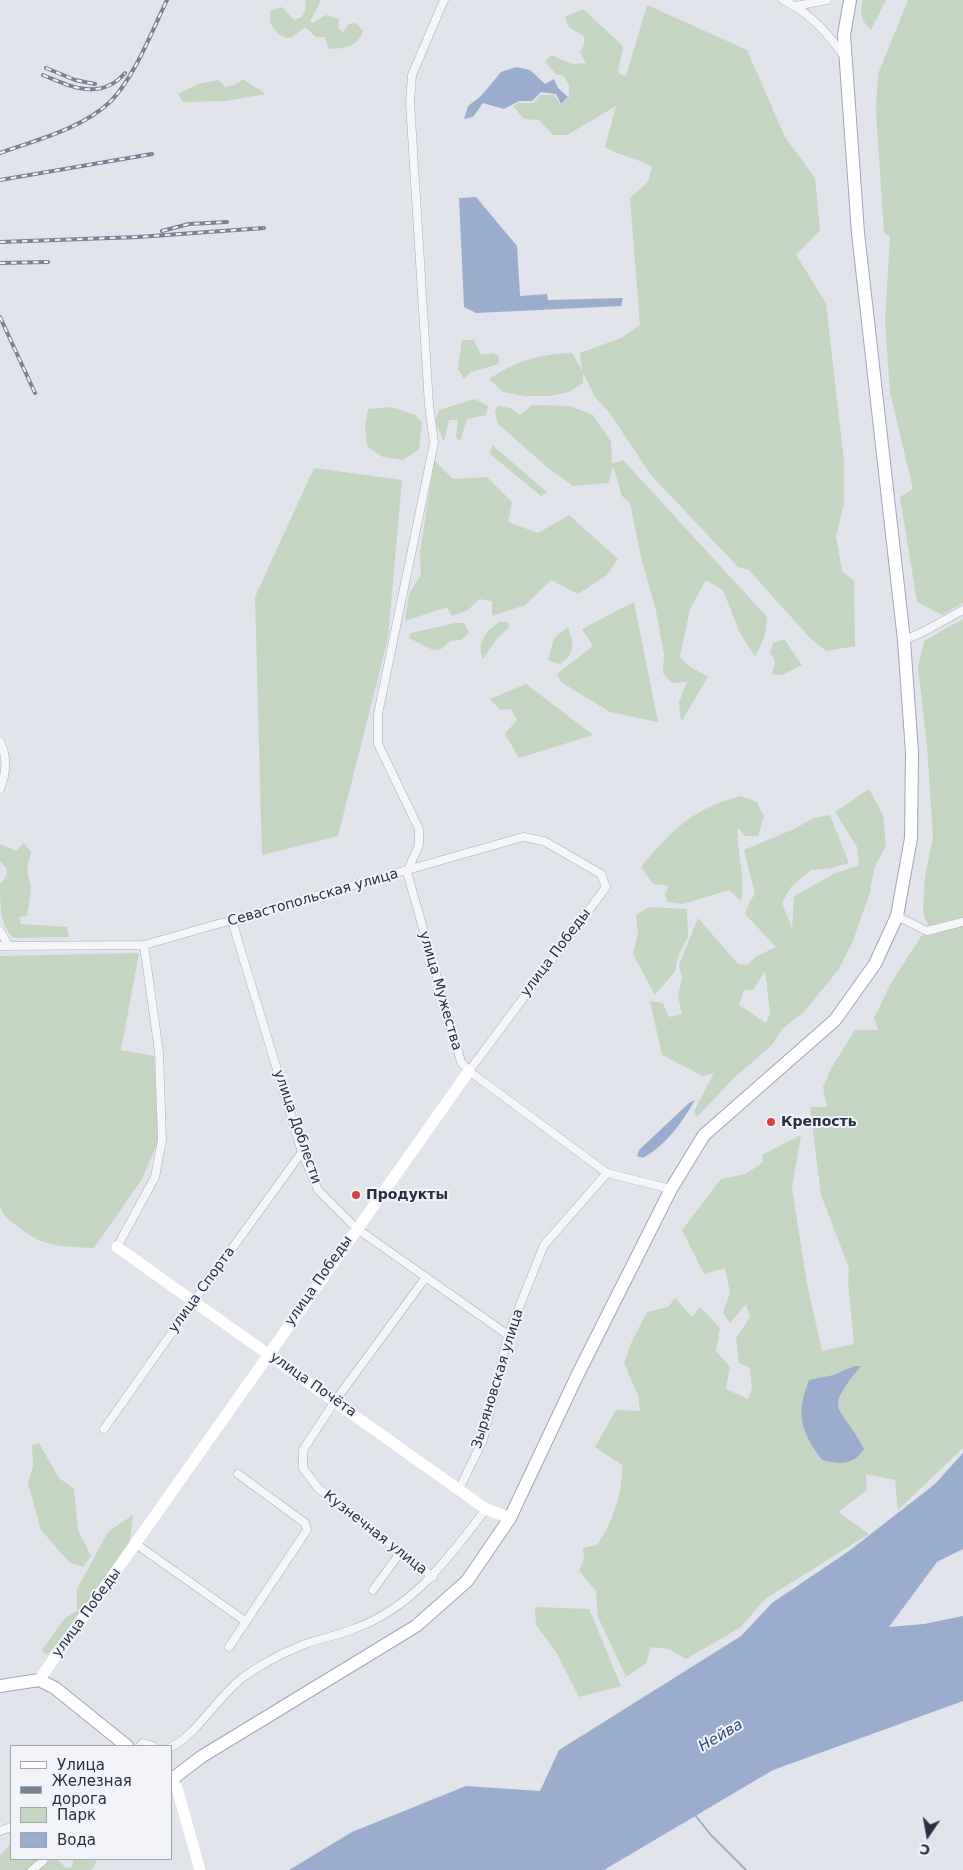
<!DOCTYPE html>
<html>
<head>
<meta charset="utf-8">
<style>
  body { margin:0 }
  #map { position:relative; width:963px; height:1870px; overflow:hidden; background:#e1e4eb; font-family:"DejaVu Sans",sans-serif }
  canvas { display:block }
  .legend { position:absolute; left:10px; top:1745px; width:162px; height:115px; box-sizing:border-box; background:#f1f3f8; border:1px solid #a1a5b0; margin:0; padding:6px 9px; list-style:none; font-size:15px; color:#282f43 }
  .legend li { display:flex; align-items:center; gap:10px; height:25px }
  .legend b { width:25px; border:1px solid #a1a5b0 }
  .north { position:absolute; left:903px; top:1810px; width:50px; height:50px; -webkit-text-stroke:4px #f1f3f8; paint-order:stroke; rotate:192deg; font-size:14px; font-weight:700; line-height:20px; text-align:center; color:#282f43 }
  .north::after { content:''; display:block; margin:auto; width:18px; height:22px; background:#282f43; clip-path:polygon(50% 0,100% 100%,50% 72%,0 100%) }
</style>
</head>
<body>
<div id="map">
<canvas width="963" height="1870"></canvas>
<ul class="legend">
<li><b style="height:6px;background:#fff"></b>Улица</li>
<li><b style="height:6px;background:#798195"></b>Железная дорога</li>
<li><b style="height:14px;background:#c4d5c1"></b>Парк</li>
<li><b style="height:14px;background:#9aadcd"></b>Вода</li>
</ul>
<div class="north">С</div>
</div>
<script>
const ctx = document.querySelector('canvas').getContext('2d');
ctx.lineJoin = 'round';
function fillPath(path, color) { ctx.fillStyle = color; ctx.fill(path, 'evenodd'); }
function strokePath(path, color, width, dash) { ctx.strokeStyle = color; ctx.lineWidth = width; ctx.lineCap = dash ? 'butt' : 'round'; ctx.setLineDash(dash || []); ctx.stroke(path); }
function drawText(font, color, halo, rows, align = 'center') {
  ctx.font = font + ' "DejaVu Sans",sans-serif'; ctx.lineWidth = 4; ctx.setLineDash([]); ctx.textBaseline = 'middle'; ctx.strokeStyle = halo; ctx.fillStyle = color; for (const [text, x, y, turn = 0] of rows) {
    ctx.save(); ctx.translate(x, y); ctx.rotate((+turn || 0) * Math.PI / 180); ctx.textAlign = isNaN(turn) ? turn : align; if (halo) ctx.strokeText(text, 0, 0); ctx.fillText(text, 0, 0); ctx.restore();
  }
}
const green = new Path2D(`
  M305 0H321L310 22 313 23 326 15 339 19 338 28 343 32 349 24 356 23 363 31C357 48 345 48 329 49L325 37H316L305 27 292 37 286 38 277 33 270 23V11L282 7 294 20 302 17 306 8Z
  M863 0H886L871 30C861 20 859 13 863 0Z
  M908 0H963V603L942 615 917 602 900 497 913 489 890 392 885 322 890 237 884 232 876 112 878 74Z
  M647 5 747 50 785 137 815 178 820 230 796 255 826 303 844 461V504L836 536 842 571 854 581 855 646 826 651 810 638 749 570 738 567 651 475 609 412 595 397 583 373V383L569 392 549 396H525L503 392 489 379C514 362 541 353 572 353L582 370 580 353 621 338 640 325 630 198 648 182 652 167C637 158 620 156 605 147L616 106 567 135H553L539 120 524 119 513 106 519 103H533L541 95H554L561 105 569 97V86L564 76 556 74 545 62 551 55 572 64 586 63 580 53 584 44V36L569 27 565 17 583 9 623 46 618 73 626 76Z
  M243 79 266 94 225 101 183 102 178 94 198 84 219 80 225 87 235 85Z
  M462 340H474L481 355 492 353 499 356V364L471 372 464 379 458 369Z
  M475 399 488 406 486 415 467 419 460 441 456 438 458 420H449L444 442 435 421 439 410Z
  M532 405 570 406 593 415 611 442 612 464 623 460 767 617 765 636 755 657 739 631 723 590 706 580 690 609 680 657 689 666 708 677 681 722 679 702 687 682 672 683 663 673 664 655 656 611 641 557 630 503 622 496 613 466 609 483 573 486 547 467 498 424 495 411 498 406 510 408 520 415Z
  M392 407 415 415 422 422 419 449 403 460 383 457 367 446 365 428 368 409Z
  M492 445 547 492 541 496 490 454Z
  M434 460 453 479 487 477 512 502 508 522 538 533 569 515 618 559 607 575 578 594 551 580 525 605 492 616V601L479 599 468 610 452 616 447 607 405 621 409 594 421 575 420 553Z
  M314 468 402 480 388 638 338 836 262 855 255 597Z
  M634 602 658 722 610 712 561 682 557 674 593 646 582 629Z
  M963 619V918L929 927 923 913 925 877 933 836 927 746 918 668 924 641Z
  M499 622H508L509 628 498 637 483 659C476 643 486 631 499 622Z
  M455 623H464L469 633 461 640 451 641 441 649 433 650 409 638 411 633Z
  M568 627C574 645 576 652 560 664L548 660 554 638Z
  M784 639 802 665 782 675 772 674 775 661 770 652 773 643Z
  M526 684 593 735 519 758 505 734 517 720 511 709 500 710 490 699Z
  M869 789 883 815 886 846 874 868 870 892 853 941 839 969 804 1012 783 1028 772 1045 733 1079 697 1117 694 1111 714 1073 703 1076 662 1055 650 1001 663 1003 669 1017 682 1014 678 996 682 978 679 965 698 918 738 964 748 965 755 957 776 947 745 914 750 901 755 894 744 850 794 829 814 818 830 815 849 863 831 868 811 870 791 887 782 903 792 928 794 896 834 874 859 865 857 847 835 812ZM765 971 770 1014 766 1023 739 1005 744 990H753Z
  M741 796 757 802 764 817 758 836H745L738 827C736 852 746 876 741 901L729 890 683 904 667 902 665 894 669 886 653 884 641 867C673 829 692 809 741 796Z
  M24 843 31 852 27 867 31 890 27 916 19 917 21 924 67 927 69 937 14 938C0 928 0 902 0 884L6 877 7 869 0 861V844L16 851Z
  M649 907 687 909 688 937 678 956 675 971 655 995 633 954 638 934 636 915Z
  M963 926V1448L898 1510 895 1480 866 1474 867 1490 838 1512 869 1534 765 1599 741 1627 686 1659 669 1649 651 1647 646 1663 626 1677 598 1617 596 1591 579 1571 584 1559 583 1548 597 1545C613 1522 623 1492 622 1465L595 1447 616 1410 640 1411 638 1395 624 1363 632 1341 647 1312 668 1307 675 1298 692 1317 700 1307 720 1328 716 1351 730 1367 726 1389 748 1399 752 1388 750 1368 739 1363 736 1338 750 1317 746 1304 730 1323 723 1313 730 1293 725 1268 704 1274 682 1230 721 1179 746 1174 763 1162 762 1155 801 1135 792 1188 807 1284 822 1351 854 1344 848 1282 849 1268 821 1195 810 1107H827L823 1087 832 1067 855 1030H878L874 1018 891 983 922 935ZM854 1366H860C844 1387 828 1401 849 1424L822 1460C802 1434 795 1411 809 1380L833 1375Z
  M139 953 121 1050 154 1056 158 1142 142 1179 94 1248C60 1246 44 1248 17 1226 9 1220 3 1216 0 1206V956Z
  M39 1443 59 1478 74 1489 78 1530 91 1556 83 1567 70 1563 41 1530 28 1483 33 1466 32 1445Z
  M133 1515 129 1547 78 1619 47 1655 42 1650 65 1618 77 1611V1589L108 1532Z
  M535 1607 589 1609 621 1686 579 1697 556 1652 536 1625Z
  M11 1843V1859H57L65 1867 71 1868 74 1859H98L91 1870H0V1856Z`);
const water = new Path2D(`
  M516 67 530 70 545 84 554 79 558 88 568 97 561 104 556 94 541 92 532 101H519L504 109 483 103 473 117 464 119 468 106 481 96 501 72Z
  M476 197 517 246 520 296 547 294 548 300 623 298 621 306 476 313 464 307 459 198Z
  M695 1100C682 1123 666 1145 643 1158L637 1156 639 1150 689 1103Z
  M854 1366H861C821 1414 842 1404 864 1449 853 1466 839 1464 822 1460 801 1432 795 1414 809 1380L833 1375Z
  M963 1453V1549L937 1562 889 1627 924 1624 963 1616V1701L773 1770 604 1870H289L352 1832 466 1786 540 1791 559 1750 741 1636 772 1603 849 1551 935 1484Z`);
const stream = new Path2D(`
  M695 1815 711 1835 746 1870`);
const street = new Path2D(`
  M444 0 412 75 410 102 429 405 434 443 378 714V744L419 829V845L407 872 461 1062 469 1071 607 1173 671 1189
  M783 0C807 11 828 33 843 55
  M796 6 827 0
  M904 640 921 633 963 610
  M0 742C8 757 6 774 0 789
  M897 916 927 931 963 922
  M232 921 302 1152 318 1190 356 1228 508 1335
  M0 931 9 946
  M0 946 144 945 523 837 544 841 601 874 606 887 469 1071
  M117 1247 155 1177 162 1140 159 1052 144 945
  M426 1277 335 1401 303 1450V1468L318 1488 433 1577
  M104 1429 194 1301 302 1152
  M459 1489 483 1440 508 1335 544 1245 607 1173
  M136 1544 245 1621
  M373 1590 400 1553
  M229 1647 307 1530 305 1523 238 1474
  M140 1746 143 1743 153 1746
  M171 1747C196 1736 220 1693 245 1676 263 1663 285 1652 305 1644 322 1638 340 1635 356 1628 415 1606 449 1557 486 1509
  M0 1831 11 1827
  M32 1870 43 1861`);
const secondary = new Path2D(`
  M117 1247 486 1509 510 1518
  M39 1680 469 1071
  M171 1780 177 1788 200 1870`);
const primary = new Path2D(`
  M0 1686 39 1680 55 1688 127 1746
  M171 1780 201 1757 416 1626 467 1581 510 1518 577 1376 671 1189 704 1135 835 1020 875 964 897 916 911 838 912 753 904 640 858 233 844 35 850 0`);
const rail = new Path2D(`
  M46 68 75 80 95 84
  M43 75C71 87 101 101 125 73
  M0 153C36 140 82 129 111 101 135 76 152 31 167 0
  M0 180 152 154
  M162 231 189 224 227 222
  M0 242 138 237 264 228
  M0 263 48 262
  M0 317 35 393`);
const markers = [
  [771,1122,5,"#d73e46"],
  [356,1195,5,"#d73e46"]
];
const streetNames = [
  ["Севастопольская улица",313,898,-16],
  ["улица Победы",556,953,-53],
  ["улица Мужества",440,991,74],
  ["улица Доблести",297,1127,71],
  ["улица Победы",319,1281,-55],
  ["улица Спорта",202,1290,-54],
  ["Зыряновская улица",498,1379,-73],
  ["улица Почёта",313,1385,35],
  ["Кузнечная улица",375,1533,38],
  ["улица Победы",87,1613,-54]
];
const poiNames = [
  ["Крепость",781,1122],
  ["Продукты",366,1195]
];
const waterNames = [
  ["Нейва",721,1736,-31]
];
fillPath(green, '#c4d5c1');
fillPath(water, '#9aadcd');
strokePath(stream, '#9aadcd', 2);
strokePath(street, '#aaaeb9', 9);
strokePath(primary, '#9fa6b7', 14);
strokePath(street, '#f4f5f8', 8);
strokePath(secondary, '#fff', 11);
strokePath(primary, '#fff', 12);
strokePath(rail, '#798195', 4);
strokePath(rail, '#f1f3f8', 2, [5.5]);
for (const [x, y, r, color] of markers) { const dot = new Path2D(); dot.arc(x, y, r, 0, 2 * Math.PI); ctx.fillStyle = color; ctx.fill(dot); strokePath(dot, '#f1f3f8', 2); }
drawText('14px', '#282f43', '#f1f3f8', streetNames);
drawText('bold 14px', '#282f43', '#f1f3f8', poiNames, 'left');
drawText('italic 15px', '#2f497a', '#f1f3f8', waterNames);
</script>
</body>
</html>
